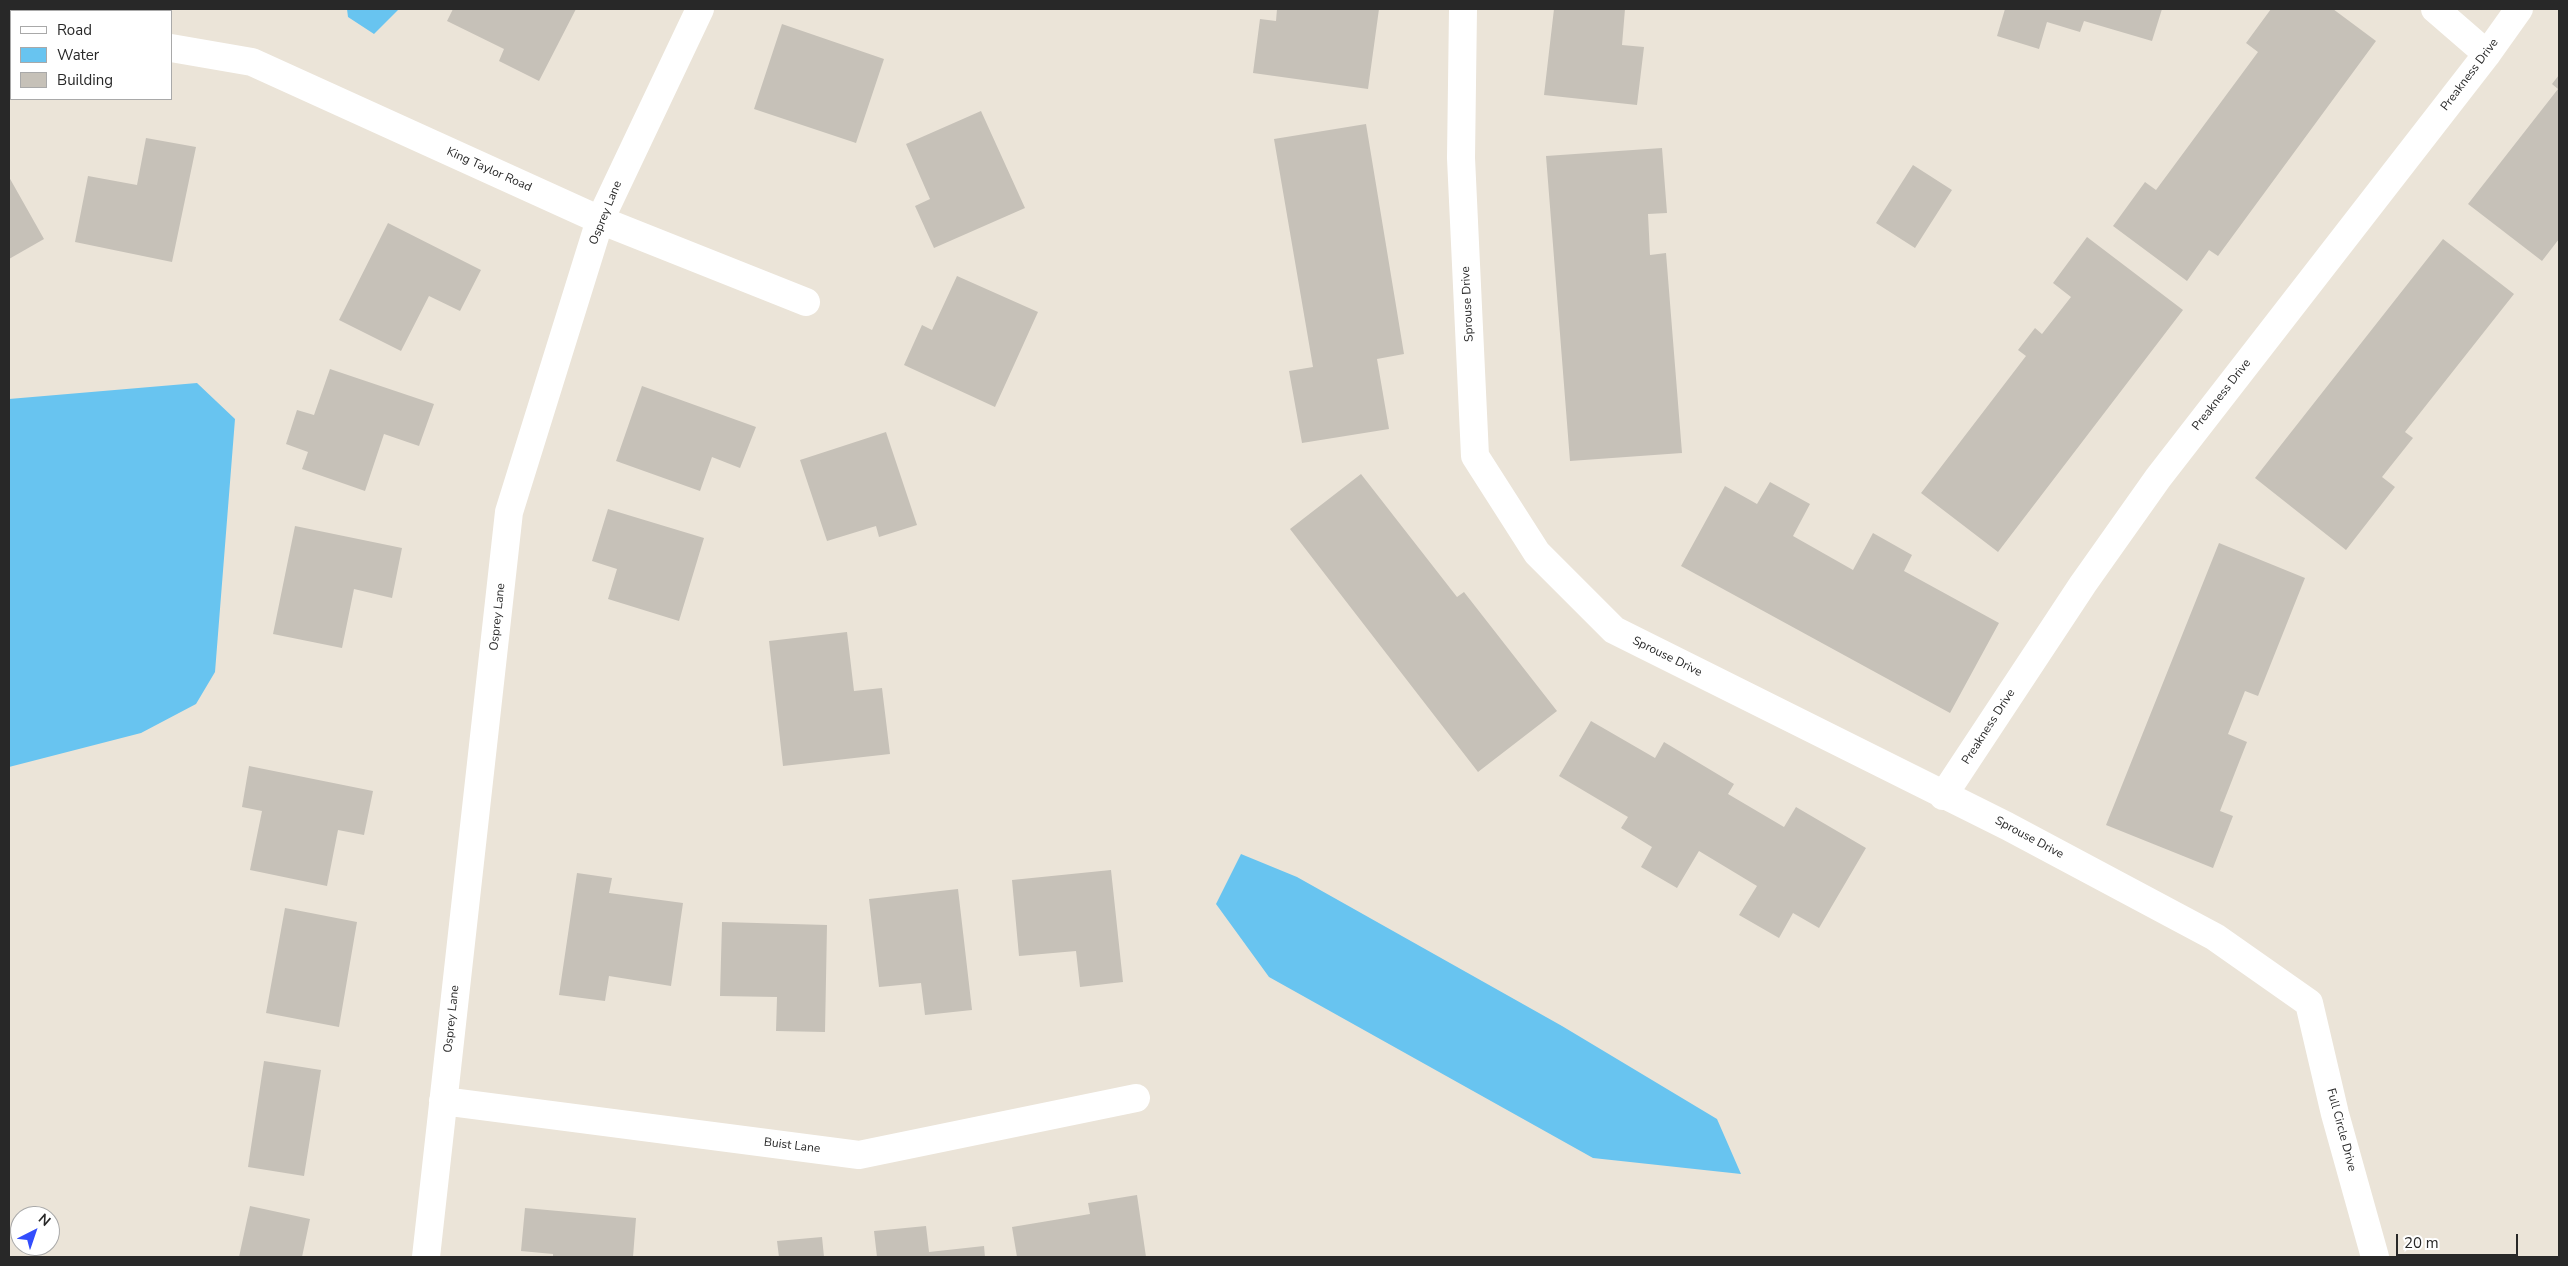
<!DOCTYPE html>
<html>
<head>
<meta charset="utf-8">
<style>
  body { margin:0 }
  #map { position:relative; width:2568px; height:1266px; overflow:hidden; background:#ebe4d8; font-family:"Nunito Sans",sans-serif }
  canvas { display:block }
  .frame { position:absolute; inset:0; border:10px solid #282828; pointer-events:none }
  .legend { position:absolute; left:10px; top:10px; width:162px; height:90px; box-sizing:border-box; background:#fff; border:1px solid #a9a9a9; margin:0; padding:6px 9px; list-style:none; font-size:15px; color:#282828 }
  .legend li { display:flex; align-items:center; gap:10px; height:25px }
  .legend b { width:25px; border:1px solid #a9a9a9 }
  .north { position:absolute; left:10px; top:1206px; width:50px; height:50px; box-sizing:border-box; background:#fff; border:1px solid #a9a9a9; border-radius:50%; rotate:41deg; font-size:14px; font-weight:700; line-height:20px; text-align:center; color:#282828 }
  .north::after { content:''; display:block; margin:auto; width:18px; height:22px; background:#334dfd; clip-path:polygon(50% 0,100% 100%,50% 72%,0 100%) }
  .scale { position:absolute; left:2396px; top:1234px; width:122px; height:22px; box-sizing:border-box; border:2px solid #282828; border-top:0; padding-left:6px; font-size:15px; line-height:18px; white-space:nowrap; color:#282828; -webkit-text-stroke:4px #fff; paint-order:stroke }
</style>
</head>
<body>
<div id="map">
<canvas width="2568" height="1266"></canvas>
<div class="frame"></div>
<ul class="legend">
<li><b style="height:6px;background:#fff"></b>Road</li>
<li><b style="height:14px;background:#68c4f0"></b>Water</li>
<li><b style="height:14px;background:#c6c1b8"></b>Building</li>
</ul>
<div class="north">N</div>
<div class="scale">20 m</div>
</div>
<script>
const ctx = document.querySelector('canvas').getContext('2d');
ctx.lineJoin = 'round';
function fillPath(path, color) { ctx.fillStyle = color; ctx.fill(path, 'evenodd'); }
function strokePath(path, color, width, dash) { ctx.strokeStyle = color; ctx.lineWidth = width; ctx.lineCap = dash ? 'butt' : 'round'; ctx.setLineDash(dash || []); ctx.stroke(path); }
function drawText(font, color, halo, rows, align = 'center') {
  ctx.font = font + ' "Nunito Sans",sans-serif'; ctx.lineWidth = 4; ctx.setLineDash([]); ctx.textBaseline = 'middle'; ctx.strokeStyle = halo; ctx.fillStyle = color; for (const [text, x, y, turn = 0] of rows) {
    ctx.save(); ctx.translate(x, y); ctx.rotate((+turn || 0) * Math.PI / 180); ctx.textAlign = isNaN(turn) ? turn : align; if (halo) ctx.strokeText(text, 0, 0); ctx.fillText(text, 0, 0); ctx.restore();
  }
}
const water = new Path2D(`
  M347 9H399L374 34 348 17Z
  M197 383 235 419 215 672 196 704 141 733 9 767V399Z
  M1241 854 1297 877 1562 1026 1717 1119 1741 1174 1593 1158 1269 977 1216 904Z`);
const building = new Path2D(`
  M453 9H576L539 81 499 61 504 49 447 21Z
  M1277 9H1379L1368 89 1253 73 1260 19 1276 21Z
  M1554 9H1625L1622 45 1644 47 1637 105 1544 95Z
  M2005 9H2162L2152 41 2084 21 2080 32 2047 22 2039 49 1997 36Z
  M2271 9H2333L2376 41 2218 256 2209 250 2187 281 2113 226 2145 182 2156 190 2258 52 2246 43Z
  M782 24 884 59 856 143 754 109Z
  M2559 75V239L2542 261 2468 204 2558 89 2552 84Z
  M981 111 1025 208 934 248 915 206 930 199 906 144Z
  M1366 124 1404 354 1377 359 1389 429 1302 443 1289 371 1313 367 1274 139Z
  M146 138 196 147 172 262 75 242 88 176 137 185Z
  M1662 148 1667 213 1648 214 1650 255 1666 253 1682 453 1570 461 1546 156Z
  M1913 165 1952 190 1915 248 1876 223Z
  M9 177 44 239 9 259Z
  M388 223 481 270 460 311 429 296 401 351 339 320Z
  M2087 237 2183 310 1998 552 1921 493 2026 356 2018 350 2035 328 2042 334 2071 297 2053 283Z
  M2443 239 2514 294 2405 432 2413 438 2382 477 2395 487 2346 550 2255 478Z
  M957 276 1038 312 995 407 904 365 922 325 932 330Z
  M330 369 434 404 419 446 384 434 365 491 302 469 308 452 286 444 297 410 314 415Z
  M642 386 756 427 740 468 712 457 700 491 616 461Z
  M886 432 917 525 879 537 876 526 827 541 800 460Z
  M1361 474 1457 597 1464 592 1557 711 1478 772 1290 529Z
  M1770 482 1810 504 1793 536 1853 570 1873 533 1912 555 1904 571 1999 623 1950 713 1681 566 1725 486 1757 504Z
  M608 509 704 538 679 621 608 599 617 569 592 561Z
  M295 526 402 548 392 598 354 589 342 648 273 634Z
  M2219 543 2305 578 2258 696 2245 691 2228 734 2247 742 2220 811 2233 816 2213 868 2106 825Z
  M847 632 854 691 882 688 890 754 783 766 769 641Z
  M1591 721 1655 758 1664 742 1734 784 1728 794 1784 827 1796 807 1866 848 1819 928 1793 913 1779 938 1739 915 1757 886 1699 851 1677 888 1641 867 1652 847 1621 828 1628 817 1559 776Z
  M249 766 373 791 364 835 338 830 327 886 250 870 262 811 242 807Z
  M1111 870 1123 982 1080 987 1076 951 1019 956 1012 880Z
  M577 873 612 878 609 893 683 903 671 986 609 976 605 1001 559 995Z
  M958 889 972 1010 925 1015 921 983 879 987 869 899Z
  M285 908 357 922 339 1027 266 1013Z
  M722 922 827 925 825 1032 776 1031 777 997 720 996Z
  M264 1061 321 1070 304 1176 248 1167Z
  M1137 1195 1146 1257H1017L1012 1227 1090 1214 1088 1203Z
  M250 1206 310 1219 302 1257H239Z
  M525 1208 636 1218 633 1257H553V1254L521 1251Z
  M926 1226 929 1252 984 1246 985 1257H877L874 1231Z
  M822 1237 824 1257H779L777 1241Z`);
const minor = new Path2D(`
  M1463 9 1461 158 1475 456 1537 553 1614 630 2007 826 2215 937 2309 1003 2335 1114 2375 1257
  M2435 9 2487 54
  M171 48 252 62 600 220 806 302
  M9 73 11 72
  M1943 796 2083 584 2158 478 2487 54 2519 9
  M443 1101 859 1155 1136 1098
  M426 1257 509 512 600 220 700 9`);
const streetNames = [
  ["Preakness Drive",2470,75,-53],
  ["King Taylor Road",489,170,24],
  ["Osprey Lane",606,213,-68],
  ["Sprouse Drive",1468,304,-93],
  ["Preakness Drive",2222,395,-52],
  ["Osprey Lane",498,617,-84],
  ["Sprouse Drive",1667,657,26],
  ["Preakness Drive",1989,727,-57],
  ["Sprouse Drive",2029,838,28],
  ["Osprey Lane",452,1019,-84],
  ["Full Circle Drive",2341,1130,75],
  ["Buist Lane",792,1146,7]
];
fillPath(water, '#68c4f0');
fillPath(building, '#c6c1b8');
strokePath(minor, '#fff', 28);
drawText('12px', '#282828', '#fff', streetNames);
</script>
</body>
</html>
